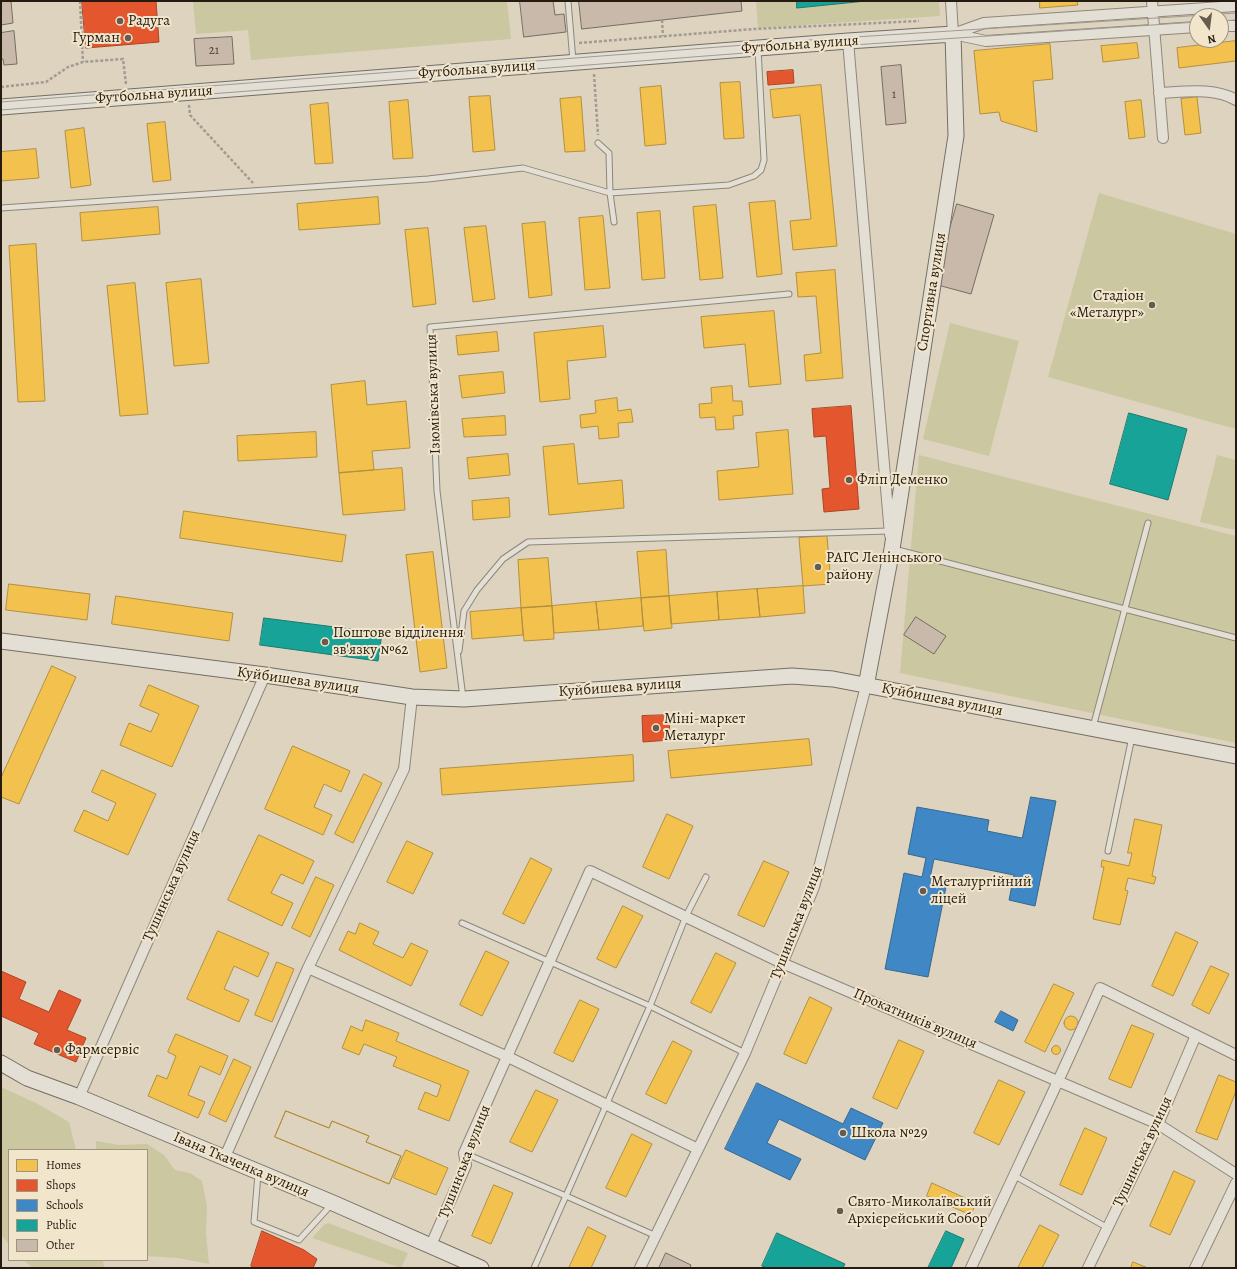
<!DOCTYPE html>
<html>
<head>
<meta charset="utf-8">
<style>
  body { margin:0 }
  #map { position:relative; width:1237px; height:1269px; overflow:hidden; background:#ddd3be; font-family:Alegreya,serif }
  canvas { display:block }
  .frame { position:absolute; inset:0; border:2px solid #251b11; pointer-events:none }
  .legend { position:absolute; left:8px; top:1149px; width:140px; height:112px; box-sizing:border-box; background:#f1e5cc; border:1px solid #9f9481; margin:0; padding:5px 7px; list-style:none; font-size:12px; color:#251b11 }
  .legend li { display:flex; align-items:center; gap:8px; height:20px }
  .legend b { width:20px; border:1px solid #9f9481 }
  .north { position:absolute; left:1189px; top:8px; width:40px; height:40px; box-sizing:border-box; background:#f1e5cc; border:1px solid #9f9481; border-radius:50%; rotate:166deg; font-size:11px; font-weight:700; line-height:16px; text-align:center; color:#251b11 }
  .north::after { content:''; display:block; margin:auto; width:14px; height:18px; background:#655b4e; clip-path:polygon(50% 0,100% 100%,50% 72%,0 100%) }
</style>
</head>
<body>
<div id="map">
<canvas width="1237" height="1269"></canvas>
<div class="frame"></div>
<ul class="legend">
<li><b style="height:11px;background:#f2c14e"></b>Homes</li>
<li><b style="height:11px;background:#e4572e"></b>Shops</li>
<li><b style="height:11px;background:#3f88c5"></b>Schools</li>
<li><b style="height:11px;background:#17a398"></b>Public</li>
<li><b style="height:11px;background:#c9b9ab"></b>Other</li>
</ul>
<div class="north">N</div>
</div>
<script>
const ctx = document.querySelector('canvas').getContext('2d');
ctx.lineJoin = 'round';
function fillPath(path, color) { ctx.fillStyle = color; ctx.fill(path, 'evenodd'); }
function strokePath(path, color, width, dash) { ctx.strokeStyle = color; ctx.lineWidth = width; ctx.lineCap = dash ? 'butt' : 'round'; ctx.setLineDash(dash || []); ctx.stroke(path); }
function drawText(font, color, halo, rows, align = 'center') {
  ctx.font = font + ' Alegreya,serif'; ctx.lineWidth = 4; ctx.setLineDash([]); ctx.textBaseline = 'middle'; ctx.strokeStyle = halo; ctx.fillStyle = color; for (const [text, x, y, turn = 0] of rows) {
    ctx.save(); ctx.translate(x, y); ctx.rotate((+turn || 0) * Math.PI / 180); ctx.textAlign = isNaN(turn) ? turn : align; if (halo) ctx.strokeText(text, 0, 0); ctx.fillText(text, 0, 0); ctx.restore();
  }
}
const green = new Path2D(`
  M193 1H507L511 39 251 60 248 30 196 34Z
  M756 1H939L940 16 758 28Z
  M1099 193 1236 234V429L1048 377Z
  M950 323 1019 341 989 456 923 439Z
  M919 455 1236 536V743L900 673Z
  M1217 455 1236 460V530L1200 522Z
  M1 1087 36 1103 69 1122 76 1150H9V1244L1 1235Z
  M96 1141 119 1145 147 1144 164 1155 175 1170 190 1173 202 1181 207 1206 206 1233 209 1264 178 1258 147 1256V1150H96Z
  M328 1223 408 1253 401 1268 312 1238 324 1225Z
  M24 1260H103L104 1268H32Z`);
const homes = new Path2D(`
  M1040 1H1077L1078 5 1040 8Z
  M1236 41V61L1179 68 1177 48Z
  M1137 43 1139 58 1103 62 1101 46Z
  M1050 44 1053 79 1033 81 1037 132 1001 121 999 112 980 114 974 51Z
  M740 82 744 138 724 139 720 83Z
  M821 85 837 246 793 250 790 221 811 219 800 115 773 118 770 90Z
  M661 86 666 144 645 146 640 88Z
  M490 96 495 150 473 152 469 97Z
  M581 97 585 151 565 152 560 99Z
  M1197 97 1201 133 1185 135 1181 99Z
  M408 100 413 158 393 159 389 102Z
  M1141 100 1145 137 1129 139 1125 102Z
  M328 103 333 163 315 164 310 105Z
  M165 122 171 180 153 182 147 124Z
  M84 128 91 185 71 188 65 131Z
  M36 149 39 178 1 181V152Z
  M378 197 380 224 299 230 297 204Z
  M775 201 782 274 757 277 749 203Z
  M716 205 723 278 700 280 693 207Z
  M158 207 160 234 82 241 80 213Z
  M660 211 665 278 642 280 637 213Z
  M603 216 610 288 585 290 579 218Z
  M545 222 552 295 529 298 522 224Z
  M486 226 495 299 473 302 464 228Z
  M428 228 436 304 413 307 405 230Z
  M36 244 45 401 18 402 9 246Z
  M835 270 843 378 806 381 804 355 821 353 816 296 798 297 796 273Z
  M201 279 209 363 174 366 166 283Z
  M135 283 148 414 120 416 107 286Z
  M774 311 781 384 749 387 745 344 704 348 701 317Z
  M603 326 606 357 567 361 570 399 540 402 534 333Z
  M497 332 499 351 458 355 456 336Z
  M503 372 505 393 462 398 459 376Z
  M365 381 367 405 406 401 410 448 372 451 374 470 339 473 331 385Z
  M732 386 733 401H742L743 415 733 416 734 429 716 430 715 417 700 418 699 404 712 403 711 388Z
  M617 398 618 411 631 409 633 422 618 423 619 437 599 439 598 426 581 428 580 415 596 413 595 401Z
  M505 416 506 435 464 437 462 419Z
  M788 430 793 494 719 500 717 471 759 467 756 433Z
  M316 432 317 457 238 461 237 436Z
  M574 444 578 484 622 480 624 508 549 515 543 447Z
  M508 454 510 475 469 479 467 458Z
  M402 468 405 510 343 515 339 473Z
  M509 498 510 517 473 520 472 501Z
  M184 511 346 535 342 562 180 538Z
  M827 536 831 584 803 586 799 538Z
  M666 550 669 596 641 598 637 552Z
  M433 552 447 668 420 672 406 555Z
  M548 558 552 606 521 608 518 560Z
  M9 584 90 594 87 620 6 610Z
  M803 586 805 613 760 617 757 589Z
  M757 589 760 617 719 620 717 592Z
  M717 592 719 620 671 624 669 596Z
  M116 596 233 613 229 641 112 624Z
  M669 596 672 628 644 631 641 598Z
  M641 598 643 626 599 630 596 602Z
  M596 602 599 630 554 633 552 606Z
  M552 606 554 639 524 641 521 608Z
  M521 608 523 635 472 639 470 612Z
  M52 666 76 677 19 804 1 797V778Z
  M149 685 199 706 172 767 120 745 129 723 151 732 159 714 140 706Z
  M809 739 812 765 671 778 668 751Z
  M293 746 350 771 341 792 324 784 314 807 332 815 323 835 265 809Z
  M633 755 634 781 442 795 440 769Z
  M102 770 156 794 128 855 74 831 84 810 108 821 116 803 92 792Z
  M364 774 382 783 353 843 335 834Z
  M667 814 693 826 669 879 643 867Z
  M1135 819 1162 825 1152 876 1156 877 1154 884 1128 878 1125 890 1128 891 1120 925 1093 919 1104 867H1101L1102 860 1129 866 1132 853H1128Z
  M259 835 314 861 303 884 281 874 271 893 293 903 282 926 228 900Z
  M407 841 433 853 413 894 387 882Z
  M531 858 552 869 524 924 503 914Z
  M764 861 789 872 764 927 738 915Z
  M316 877 334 885 310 937 292 928Z
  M623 906 643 916 616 968 597 959Z
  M360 923 379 932 373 944 403 958 411 943 428 951 411 986 339 950 348 931 355 934Z
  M218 931 269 953 258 977 234 966 224 989 249 1000 239 1022 187 999Z
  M1176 932 1198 942 1173 996 1152 986Z
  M486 951 509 962 482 1016 460 1005Z
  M716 953 736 963 711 1013 691 1003Z
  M277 962 294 969 272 1022 255 1015Z
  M1211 966 1229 974 1209 1014 1192 1005Z
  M1054 984 1074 993 1045 1052 1025 1042Z
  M810 997 832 1008 806 1064 784 1054Z
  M580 1000 599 1009 573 1062 554 1053Z
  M1064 1023a7 7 0 1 1 14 0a7 7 0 1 1-14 0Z
  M366 1020 399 1033 396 1041 469 1071 449 1121 418 1109 425 1092 437 1097 441 1085 393 1066 397 1057 364 1044 359 1055 342 1048 351 1026 362 1031Z
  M1132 1025 1154 1034 1131 1088 1109 1079Z
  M176 1034 228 1056 220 1075 200 1066 188 1095 205 1102 198 1118 148 1096 157 1075 167 1079 176 1056 168 1052Z
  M899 1040 924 1051 897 1109 873 1098Z
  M673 1041 692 1051 666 1104 646 1094Z
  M1051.5 1050a4.5 4.5 0 1 1 9 0a4.5 4.5 0 1 1-9 0Z
  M234 1059 251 1067 226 1122 209 1114Z
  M1219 1075 1236 1082V1091L1217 1140 1196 1132Z
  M999 1080 1025 1092 999 1145 974 1133Z
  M536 1090 558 1100 532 1152 510 1142Z
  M286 1111 329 1128 332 1121 369 1136 366 1142 401 1156 389 1184 275 1137Z
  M286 1111 329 1128 332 1121 369 1136 366 1142 401 1156 389 1184 275 1137Z
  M1085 1128 1107 1138 1082 1195 1060 1185Z
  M632 1134 652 1144 626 1197 606 1188Z
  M406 1150 448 1168 436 1195 394 1178Z
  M1174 1171 1195 1181 1170 1235 1150 1226Z
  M932 1183 976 1203 971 1215 927 1196Z
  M494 1185 513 1193 491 1244 472 1236Z
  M1040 1225 1059 1235 1042 1268H1018Z
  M588 1227 606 1236 591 1268H569Z
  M1133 1262 1148 1268H1131Z`);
const shops = new Path2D(`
  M82 1H156L159 42 86 48Z
  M793 70 794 83 768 85 767 72Z
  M851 406 859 509 824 512 822 489 830 488 826 436 814 437 812 409Z
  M669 715 670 740 643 742 642 716Z
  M1 971 26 982 19 999 49 1012 59 990 81 1000 67 1030 86 1038 76 1062 34 1044 39 1033 1 1016Z
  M262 1231 304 1250 317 1259 313 1268H254L251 1266Z`);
const schools = new Path2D(`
  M1031 797 1056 801 1035 906 1009 900 1014 875 934 859 930 878 947 882 928 977 885 969 904 873 922 877 926 858 908 854 917 807 989 820 987 831 1022 838Z
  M1001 1011 1018 1020 1013 1031 995 1022Z
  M757 1083 843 1124 851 1108 883 1123 865 1160 779 1119 767 1143 801 1159 790 1180 725 1149Z`);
const public = new Path2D(`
  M797 1H866L797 8Z
  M1129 413 1187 429 1168 500 1110 484Z
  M264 618 382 633 378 661 260 645Z
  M946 1231 964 1239 951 1268H928Z
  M777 1233 845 1264 843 1268H767L762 1266Z`);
const building = new Path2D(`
  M1 1H11L13 23 1 25Z
  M520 1H553L555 15 564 14 566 32 524 37Z
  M579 1H741L742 11 582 29Z
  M14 31 17 64 4 65 3 59H1V33Z
  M232 37 234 64 196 66 194 39Z
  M901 65 906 123 886 125 881 67Z
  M957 204 994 215 971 294 934 284Z
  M916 617 946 636 934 654 904 635Z
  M666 1253 691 1265 690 1268H659Z`);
const path = new Path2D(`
  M80 1 83 62
  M662 20 663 36
  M579 43 754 29 919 21
  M594 74 598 135
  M1 87 46 82 68 67 83 62 123 59 126 84
  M189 105 190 115 253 183`);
const lane = new Path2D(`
  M568 1 573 61
  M598 143 609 153 610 193 614 222
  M1 208 428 179 523 168 610 193 729 185 754 176 761 170 764 160 758 49
  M894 549 1236 638
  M459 651 464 611 477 590 503 559 528 542 889 531
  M463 698 437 491 430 327 789 294
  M1093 727 1148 523
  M1108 851 1132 737
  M462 923 650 1006 745 1053
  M464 1153 566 1196 654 1235
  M258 1174 254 1222 299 1240 331 1205
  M1013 1175 1108 1228
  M534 1268 650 1006 686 916 706 877`);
const street = new Path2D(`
  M951 1 953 34
  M1152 1 1163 138
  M1221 26H1236
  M953 34 984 23 1236 6
  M953 34 986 41 1197 27
  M848 41 890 535
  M1159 93C1184 92 1214 87 1236 100
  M308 968 508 1057 698 1149
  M79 1097 265 675
  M224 1159 308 968 404 769 412 697
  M431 1245 466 1165 464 1153 590 871 782 963 1158 1124 1236 1174
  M640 1268 745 1053 814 887 866 686
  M971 1268C1014 1174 1059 1082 1100 988L1236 1055
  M1088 1268 1158 1124 1196 1035
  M1195 1268 1236 1183`);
const secondary = new Path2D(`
  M1 107 848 41 953 34 956 136 892 549 866 686
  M1 641 265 675 412 697 464 699 792 676 833 679 1236 756
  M1 1063 27 1078 79 1097 333 1203 481 1268`);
const tram = new Path2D(`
  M1221 21 1236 20
  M1 102 823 39 1236 13
  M1 110 823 47 1197 22`);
const markers = [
  [120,21,4,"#655b4e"],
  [128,38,4,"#655b4e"],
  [1152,305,4,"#655b4e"],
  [849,480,4,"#655b4e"],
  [818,567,4,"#655b4e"],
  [325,642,4,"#655b4e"],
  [656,728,4,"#655b4e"],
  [923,891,4,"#655b4e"],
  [57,1050,4,"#655b4e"],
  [843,1133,4,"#655b4e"],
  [840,1211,4,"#655b4e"]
];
const numberNames = [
  ["21",214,51],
  ["1",894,95]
];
const poiNames = [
  ["Радуга",128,21],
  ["Гурман",120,38,"right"],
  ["Стадіон",1144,296,"right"],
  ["«Металург»",1144,313,"right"],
  ["Фліп Деменко",857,480],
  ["РАГС Ленінського",826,558],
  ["району",826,575],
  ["Поштове відділення",333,633],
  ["зв'язку №62",333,650],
  ["Міні-маркет",664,719],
  ["Металург",664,736],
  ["Металургійний",931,882],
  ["ліцей",931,899],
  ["Фармсервіс",65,1050],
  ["Школа №29",851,1133],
  ["Свято-Миколаївський",848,1202],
  ["Архієрейський Собор",848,1219]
];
const streetNames = [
  ["Футбольна вулиця",800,45,-4],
  ["Футбольна вулиця",477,70,-4],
  ["Футбольна вулиця",154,95,-4],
  ["Спортивна вулиця",932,292,-81],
  ["Ізюмівська вулиця",434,394,-92],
  ["Куйбишева вулиця",298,681,8],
  ["Куйбишева вулиця",620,688,-4],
  ["Куйбишева вулиця",942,700,11],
  ["Тушинська вулиця",172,886,-66],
  ["Тушинська вулиця",797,923,-69],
  ["Прокатників вулиця",915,1019,23],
  ["Тушинська вулиця",1143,1152,-65],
  ["Тушинська вулиця",465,1162,-69],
  ["Івана Ткаченка вулиця",241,1165,23]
];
fillPath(green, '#cbc7a0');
fillPath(homes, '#f2c14e');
strokePath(homes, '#b48f3c', 1);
fillPath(shops, '#e4572e');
strokePath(shops, '#ab4525', 1);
fillPath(schools, '#3f88c5');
strokePath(schools, '#37678f', 1);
fillPath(public, '#17a398');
strokePath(public, '#1b7a70', 1);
fillPath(building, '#c9b9ab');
strokePath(building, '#746e63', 1);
strokePath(lane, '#8e877a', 7);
strokePath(street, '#8e877a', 12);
strokePath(secondary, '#746e63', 17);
strokePath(path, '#a09b93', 2.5, [3, 2]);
strokePath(lane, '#e4dfd4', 5);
strokePath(street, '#e4dfd4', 10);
strokePath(secondary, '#e4dfd4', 15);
strokePath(tram, '#a09b93', 1);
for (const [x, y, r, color] of markers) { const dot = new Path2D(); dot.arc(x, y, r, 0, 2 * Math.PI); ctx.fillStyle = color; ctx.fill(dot); strokePath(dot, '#f1e5cc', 1.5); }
drawText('13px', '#4e4238', null, numberNames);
drawText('15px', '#251b11', '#f1e5cc', poiNames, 'left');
drawText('15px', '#251b11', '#f1e5cc', streetNames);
</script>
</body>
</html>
